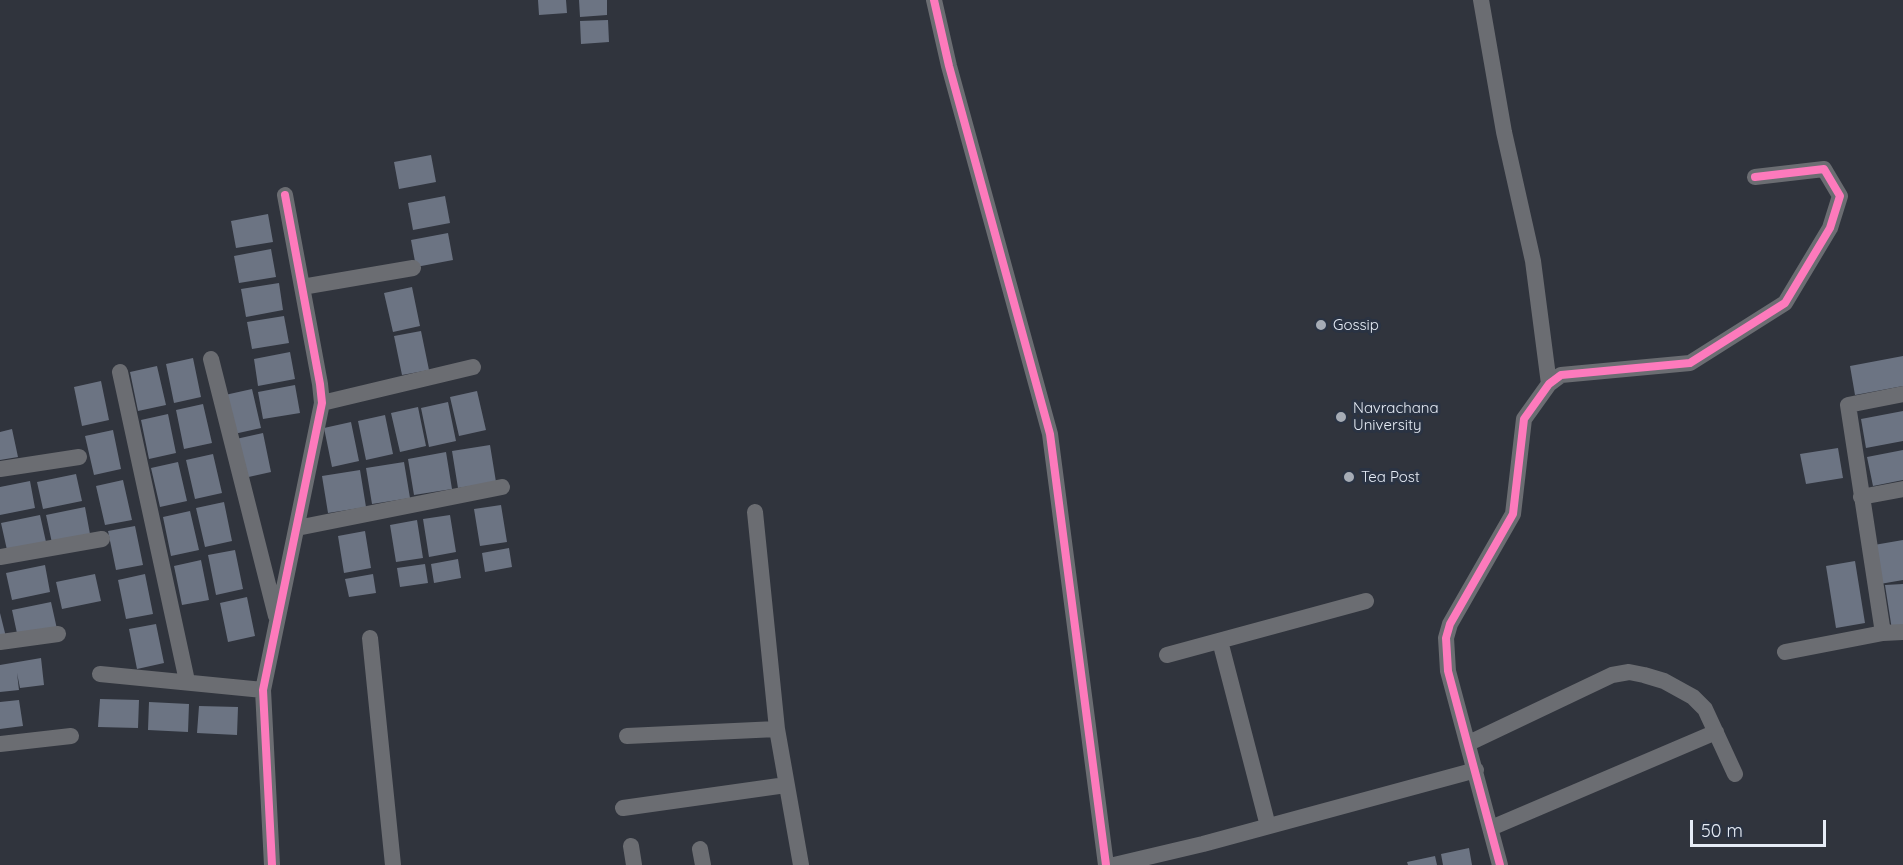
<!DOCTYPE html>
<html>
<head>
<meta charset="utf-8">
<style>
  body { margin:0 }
  #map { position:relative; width:1903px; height:865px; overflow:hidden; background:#30343d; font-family:Quicksand,sans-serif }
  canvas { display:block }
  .scale { position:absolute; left:1690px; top:820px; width:136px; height:27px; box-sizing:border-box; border:3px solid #e6ecf6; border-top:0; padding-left:8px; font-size:18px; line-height:21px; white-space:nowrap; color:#e6ecf6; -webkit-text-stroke:4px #2a3343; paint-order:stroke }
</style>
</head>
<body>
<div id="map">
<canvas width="1903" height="865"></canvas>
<div class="scale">50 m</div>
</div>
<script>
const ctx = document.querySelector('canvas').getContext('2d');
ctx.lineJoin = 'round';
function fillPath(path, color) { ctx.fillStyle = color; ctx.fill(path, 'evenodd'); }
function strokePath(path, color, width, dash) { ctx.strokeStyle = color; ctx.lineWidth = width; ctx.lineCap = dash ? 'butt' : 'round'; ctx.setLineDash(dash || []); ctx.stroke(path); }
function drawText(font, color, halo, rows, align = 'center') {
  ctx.font = font + ' Quicksand,sans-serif'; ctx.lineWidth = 6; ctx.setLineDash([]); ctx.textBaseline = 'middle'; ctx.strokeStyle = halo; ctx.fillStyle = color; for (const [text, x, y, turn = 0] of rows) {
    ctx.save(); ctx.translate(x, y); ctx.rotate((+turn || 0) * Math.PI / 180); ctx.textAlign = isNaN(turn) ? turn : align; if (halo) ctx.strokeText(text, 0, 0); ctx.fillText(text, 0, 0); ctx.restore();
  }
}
const building = new Path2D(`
  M538 0H566L567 13 539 15Z
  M579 0H607V15L580 17Z
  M608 20 609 42 581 44 580 21Z
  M431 155 436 182 399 189 394 162Z
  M445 196 450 223 413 230 408 203Z
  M268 214 273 242 236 248 231 221Z
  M448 233 453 260 416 267 411 240Z
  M271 249 276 277 239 283 234 256Z
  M279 283 283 310 246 317 241 289Z
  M412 287 420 326 393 332 384 293Z
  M284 316 289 343 252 349 247 322Z
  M421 331 429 370 402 375 394 336Z
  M290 352 295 379 258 386 254 359Z
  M1903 356V386L1855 395 1850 366Z
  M193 358 201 397 174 403 166 364Z
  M157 366 166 405 138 411 130 372Z
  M101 381 109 420 82 426 74 387Z
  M295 385 300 413 263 419 258 392Z
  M252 389 261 428 234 434 225 395Z
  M477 391 486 430 459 436 450 397Z
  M448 402 456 441 429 447 421 408Z
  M203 404 212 443 184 449 176 410Z
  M418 407 426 446 400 452 391 413Z
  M1903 411V441L1866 448 1861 419Z
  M168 414 176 453 149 459 141 420Z
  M385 415 393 454 366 460 358 421Z
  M351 422 359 461 332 467 324 428Z
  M12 429 18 457 0 460V432Z
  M113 430 121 469 94 475 85 436Z
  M263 433 271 472 244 478 236 439Z
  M490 445 496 482 458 488 452 451Z
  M1838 448 1843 478 1806 484 1800 454Z
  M1903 450V480L1873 486 1867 457Z
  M446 452 452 489 414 495 408 459Z
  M213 454 222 493 195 499 186 460Z
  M178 462 187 501 160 507 151 468Z
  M404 462 410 498 372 504 366 468Z
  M360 470 366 507 328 513 322 476Z
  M76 474 82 501 43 509 37 482Z
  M123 480 132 520 105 525 96 486Z
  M30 481 35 508 0 515V487Z
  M224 502 232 541 205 547 196 508Z
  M501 505 507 542 480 546 474 509Z
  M85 507 90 534 52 543 46 515Z
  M190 511 199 550 171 556 163 517Z
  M40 515 46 542 7 550 1 523Z
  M450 515 456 552 429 557 423 519Z
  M417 520 423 558 396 562 390 525Z
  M135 526 143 565 116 570 108 531Z
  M365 531 371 568 344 573 338 536Z
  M1903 540V580L1880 584 1874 545Z
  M509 548 512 567 485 572 482 553Z
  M235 550 243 589 216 595 208 555Z
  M458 559 461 578 434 583 431 564Z
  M201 560 209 600 182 605 174 566Z
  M1855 561 1865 623 1836 628 1826 566Z
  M425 564 428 583 400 587 397 568Z
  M45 565 50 592 12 600 6 573Z
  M95 574 101 601 62 609 56 582Z
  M145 574 153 614 126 619 118 580Z
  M373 574 376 593 349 597 345 579Z
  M1903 584V628L1892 630 1885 585Z
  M247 597 255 636 228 642 220 603Z
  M51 602 57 629 18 638 12 610Z
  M0 613 6 637 0 638Z
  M156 624 164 663 137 669 129 629Z
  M41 658 44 685 20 688 17 673 19 690 0 692V665Z
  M100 699 139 700 138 728 98 727Z
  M19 700 23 726 0 729V702Z
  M149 702 189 704 188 732 148 730Z
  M199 706 238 707 237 735 197 733Z
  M1469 848 1472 865H1443L1441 854Z
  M1435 856 1437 865H1408L1407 862Z`);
const minor = new Path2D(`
  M934 0 949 66 1050 434 1106 865
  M1481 0 1504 132 1533 261 1549 384
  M302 287 413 268
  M211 359 276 616
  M120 372 187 681
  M322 403 473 367
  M0 469 79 457
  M1861 497 1903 489
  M755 512 777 729 801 865
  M297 528 502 487
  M0 557 102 539
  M1883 633 1848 405 1903 394
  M370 638 393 865
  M1220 641 1268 826
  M0 642 58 634
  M1785 652 1883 633 1903 632
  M1167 655 1366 601
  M100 674 263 690
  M627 736 777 729
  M1469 743 1612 675 1629 672 1644 675 1664 681 1693 697 1705 709 1735 774
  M0 744 71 736
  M623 808 786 785
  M1491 828 1716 732
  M631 846 634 865
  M700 849 703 865
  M272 865 263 690 322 403 320 384 285 195
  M1114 865 1203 844 1476 770
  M1500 865 1448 671 1446 638 1450 624 1513 514 1524 419 1549 384 1561 375 1690 363 1785 303 1830 228 1840 196 1824 169 1755 177`);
const cycleway = new Path2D(`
  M934 0 949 66 1050 434 1106 865
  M272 865 263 690 322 403 320 384 285 195
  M1500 865 1448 671 1446 638 1450 624 1513 514 1524 419 1549 384 1561 375 1690 363 1785 303 1830 228 1840 196 1824 169 1755 177`);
const markers = [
  [1321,325,6,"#a6acb5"],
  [1341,417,6,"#a6acb5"],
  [1349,477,6,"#a6acb5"]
];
const poiNames = [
  ["Gossip",1333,325],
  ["Navrachana",1353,408],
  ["University",1353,425],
  ["Tea Post",1361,477]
];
fillPath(building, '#6c7483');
strokePath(minor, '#6b6d72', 16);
strokePath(cycleway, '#fd7abc', 8);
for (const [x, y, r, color] of markers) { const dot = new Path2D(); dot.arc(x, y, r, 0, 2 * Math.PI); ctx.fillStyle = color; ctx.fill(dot); strokePath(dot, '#2a3343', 2); }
drawText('15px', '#e6ecf6', '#2a3343', poiNames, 'left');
</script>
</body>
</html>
